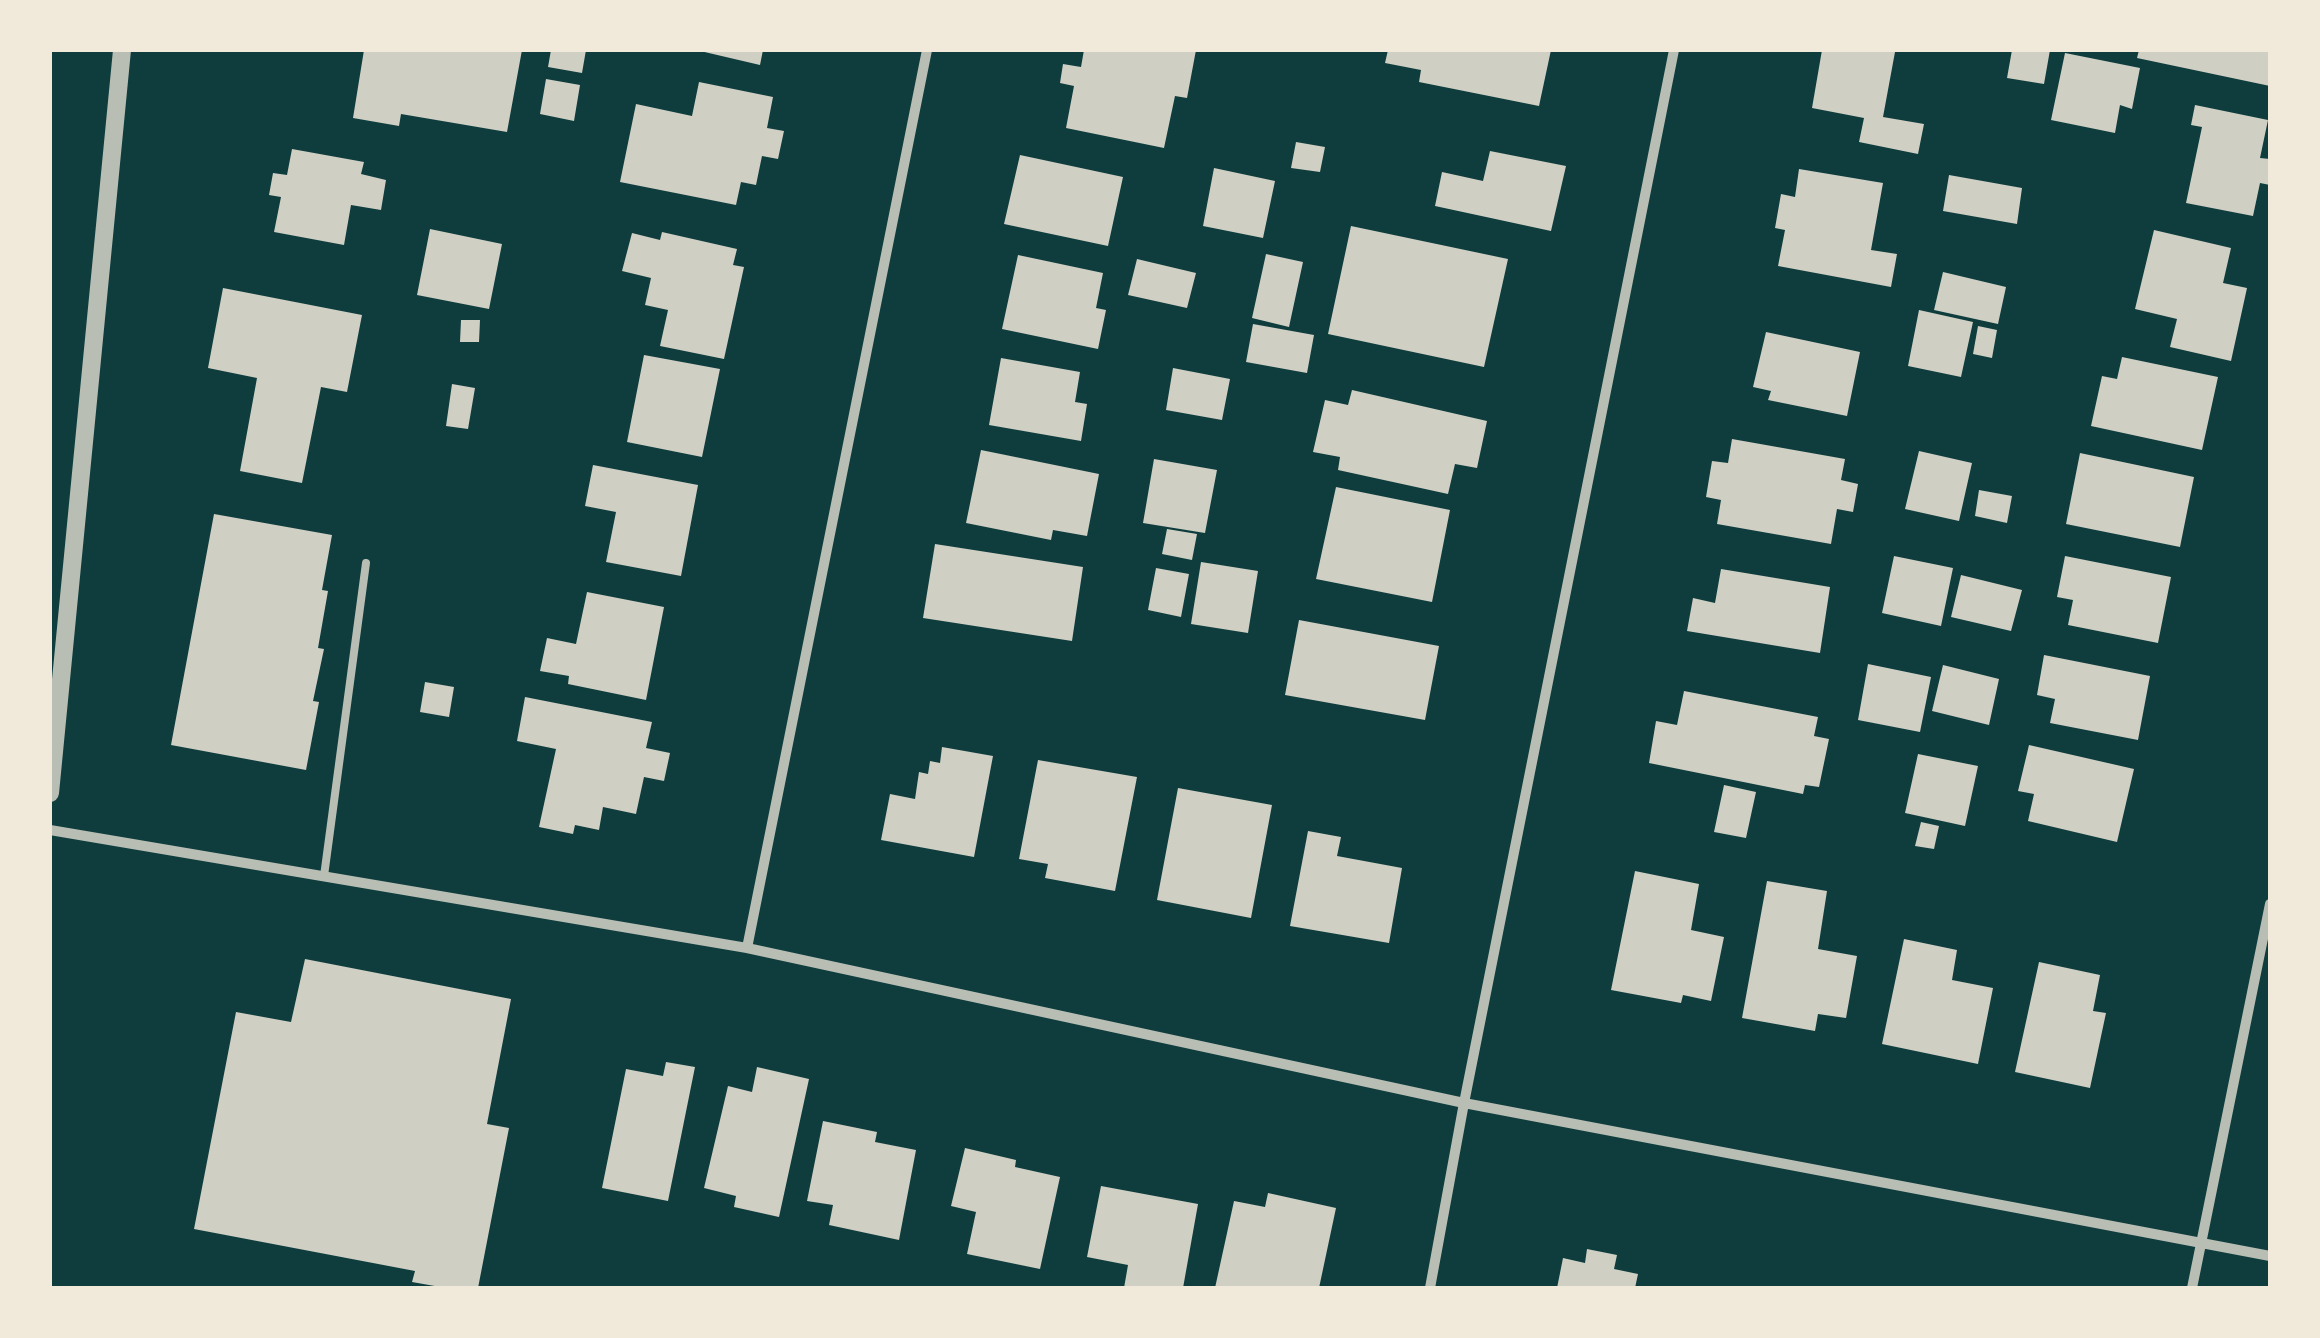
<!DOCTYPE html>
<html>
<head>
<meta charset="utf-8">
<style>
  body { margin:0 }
  #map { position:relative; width:2320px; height:1338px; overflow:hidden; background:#0f3d3e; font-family:Mulish,sans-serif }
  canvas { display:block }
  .frame { position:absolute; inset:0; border:52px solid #f1e9da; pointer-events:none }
</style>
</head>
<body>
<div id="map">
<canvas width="2320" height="1338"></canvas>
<div class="frame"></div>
</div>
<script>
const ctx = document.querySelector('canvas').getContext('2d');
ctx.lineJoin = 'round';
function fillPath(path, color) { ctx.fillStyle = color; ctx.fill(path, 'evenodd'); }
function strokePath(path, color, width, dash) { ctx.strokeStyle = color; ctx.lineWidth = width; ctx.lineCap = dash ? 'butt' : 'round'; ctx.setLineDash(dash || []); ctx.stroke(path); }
const building = new Path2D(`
  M364 50H522L507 132 401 114 399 126 353 118Z
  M551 50H586L582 73 548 67Z
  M696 50H763L760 65Z
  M1084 50H1196L1187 98 1175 96 1164 148 1066 128 1074 86 1060 83 1063 64 1081 67Z
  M1388 50H1551L1539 106 1419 82 1421 70 1385 63Z
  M1822 50 1895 52 1883 117 1924 124 1918 154 1859 142 1864 118 1812 108Z
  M2012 50H2050L2044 84 2007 78Z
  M2139 50H2270V86L2137 58Z
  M2065 53 2140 68 2132 109 2120 105 2115 133 2051 120Z
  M546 79 580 85 574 121 540 114Z
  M699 82 773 97 767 128 784 131 778 159 762 156 756 185 741 182 736 205 620 182 636 104 692 116Z
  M2195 105 2268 120 2260 158 2270 159V185L2260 183 2253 216 2186 203 2202 127 2191 125Z
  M1296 142 1325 147 1320 172 1291 168Z
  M292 149 364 162 361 174 386 180 381 210 351 205 344 245 274 232 281 197 269 195 273 173 287 175Z
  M1490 151 1566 166 1551 231 1435 206 1442 172 1483 181Z
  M1020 155 1123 177 1108 246 1004 224Z
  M1214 168 1275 181 1263 238 1203 226Z
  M1799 169 1883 183 1871 250 1897 254 1891 287 1778 266 1785 230 1775 228 1781 194 1795 197Z
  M1949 175 2022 188 2017 224 1943 211Z
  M1351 226 1508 259 1484 367 1328 334Z
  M430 229 502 244 489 309 417 295Z
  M2154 230 2231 248 2223 283 2247 288 2231 361 2170 347 2177 319 2135 309Z
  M662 232 737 249 733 265 744 267 724 359 660 346 668 310 645 305 651 278 622 271 632 233 660 240Z
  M1266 254 1303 262 1289 327 1252 318Z
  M1018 255 1103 273 1096 308 1106 310 1098 349 1002 329Z
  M1137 259 1196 273 1187 308 1128 295Z
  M1943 272 2006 287 1998 324 1934 310Z
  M223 288 362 315 347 392 321 387 302 483 240 471 257 378 208 368Z
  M1919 310 1973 322 1961 377 1908 366Z
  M461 320H480L479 342H460Z
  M1253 324 1314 335 1307 373 1246 362Z
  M1978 326 1997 330 1992 358 1973 354Z
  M1766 332 1860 352 1847 416 1768 400 1771 391 1753 387Z
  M644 355 720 369 702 457 627 442Z
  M2122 357 2218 377 2202 450 2091 426 2102 376 2117 379Z
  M1001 358 1080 372 1075 402 1087 404 1081 441 989 425Z
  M1173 368 1230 379 1222 420 1166 410Z
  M452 384 475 388 468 429 446 426Z
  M1352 390 1487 421 1477 468 1455 464 1448 494 1338 470 1340 457 1313 452 1325 400 1348 405Z
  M1732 439 1845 459 1841 480 1858 484 1853 512 1837 509 1831 544 1717 524 1721 500 1706 497 1712 461 1728 463Z
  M981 450 1099 474 1087 536 1053 530 1051 540 966 523Z
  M1919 451 1972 463 1959 521 1905 509Z
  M2080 453 2194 477 2180 547 2066 524Z
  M1154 459 1217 470 1205 533 1143 523Z
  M593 465 698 485 681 576 606 562 616 512 585 506Z
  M1336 487 1450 510 1432 602 1316 579Z
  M1979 490 2012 496 2007 523 1975 516Z
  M214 514 332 535 322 590 328 591 318 648 324 649 313 701 319 702 306 770 171 745Z
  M1167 529 1197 534 1192 560 1162 554Z
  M935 544 1083 567 1072 641 923 618Z
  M1894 556 1953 568 1941 626 1882 613Z
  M2065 556 2171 577 2158 643 2068 625 2073 600 2057 597Z
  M1201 562 1258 571 1248 633 1191 624Z
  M1156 568 1189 574 1181 617 1148 610Z
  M1721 569 1830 587 1820 653 1687 631 1693 598 1715 603Z
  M1961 575 2022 590 2011 631 1951 617Z
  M587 592 664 607 646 700 568 684 569 676 540 671 547 638 576 644Z
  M1299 620 1439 646 1425 720 1285 695Z
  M2044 655 2150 676 2138 740 2050 723 2055 699 2037 695Z
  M1868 664 1931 677 1920 732 1858 720Z
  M1943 665 1999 679 1989 725 1932 711Z
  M425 682 454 687 449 717 420 712Z
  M1684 691 1818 717 1814 736 1829 739 1819 787 1805 785 1803 794 1649 763 1656 721 1677 725Z
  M525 697 652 722 646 748 670 753 664 781 644 777 636 814 603 807 599 830 575 825 573 834 539 827 556 749 517 741Z
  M2029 745 2134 769 2117 842 2028 821 2034 794 2018 791Z
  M942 747 993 756 974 857 881 840 890 794 915 799 919 772 928 774 930 761 940 763Z
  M1918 754 1978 766 1965 826 1905 813Z
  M1038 760 1137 777 1115 891 1045 878 1048 864 1019 859Z
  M1724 785 1756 792 1746 838 1714 832Z
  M1178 788 1272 805 1251 918 1157 900Z
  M1921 822 1939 826 1934 849 1915 846Z
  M1308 831 1341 837 1337 856 1402 868 1389 943 1290 926Z
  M1635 871 1699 884 1691 930 1724 937 1711 1001 1683 995 1681 1003 1611 990Z
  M1767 881 1827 891 1818 949 1857 956 1846 1018 1818 1014 1815 1031 1742 1018Z
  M1904 939 1957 950 1952 980 1993 988 1978 1064 1882 1044Z
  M305 959 511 999 487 1124 509 1128 478 1288H446L412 1282 415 1271 194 1229 236 1012 291 1022Z
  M2039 962 2100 975 2093 1011 2106 1013 2090 1088 2015 1072Z
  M666 1062 695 1067 668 1201 602 1188 626 1069 663 1076Z
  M757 1067 809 1079 779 1217 734 1207 736 1196 704 1188 728 1086 752 1092Z
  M823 1121 877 1132 875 1142 916 1150 899 1240 829 1225 833 1205 807 1201Z
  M965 1148 1016 1160 1015 1167 1060 1177 1040 1269 967 1254 976 1212 951 1206Z
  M1101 1186 1198 1204 1183 1288H1124L1128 1265 1087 1257Z
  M1268 1193 1336 1208 1319 1288H1215L1234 1201 1265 1207Z
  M1587 1249 1617 1255 1614 1269 1638 1274 1635 1288H1557L1563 1258 1585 1263Z`);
const service = new Path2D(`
  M324 876 366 563`);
const minor = new Path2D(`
  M50 830 747 948 1464 1103 2270 1256
  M747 948 927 50
  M1430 1288 1464 1103 1674 50
  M2192 1288 2270 904`);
const tertiary = new Path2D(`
  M50 793 122 50`);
fillPath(building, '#cfcfc3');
strokePath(service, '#b8beb3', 8);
strokePath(minor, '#b8beb3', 10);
strokePath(tertiary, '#b8beb3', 18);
</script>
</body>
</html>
